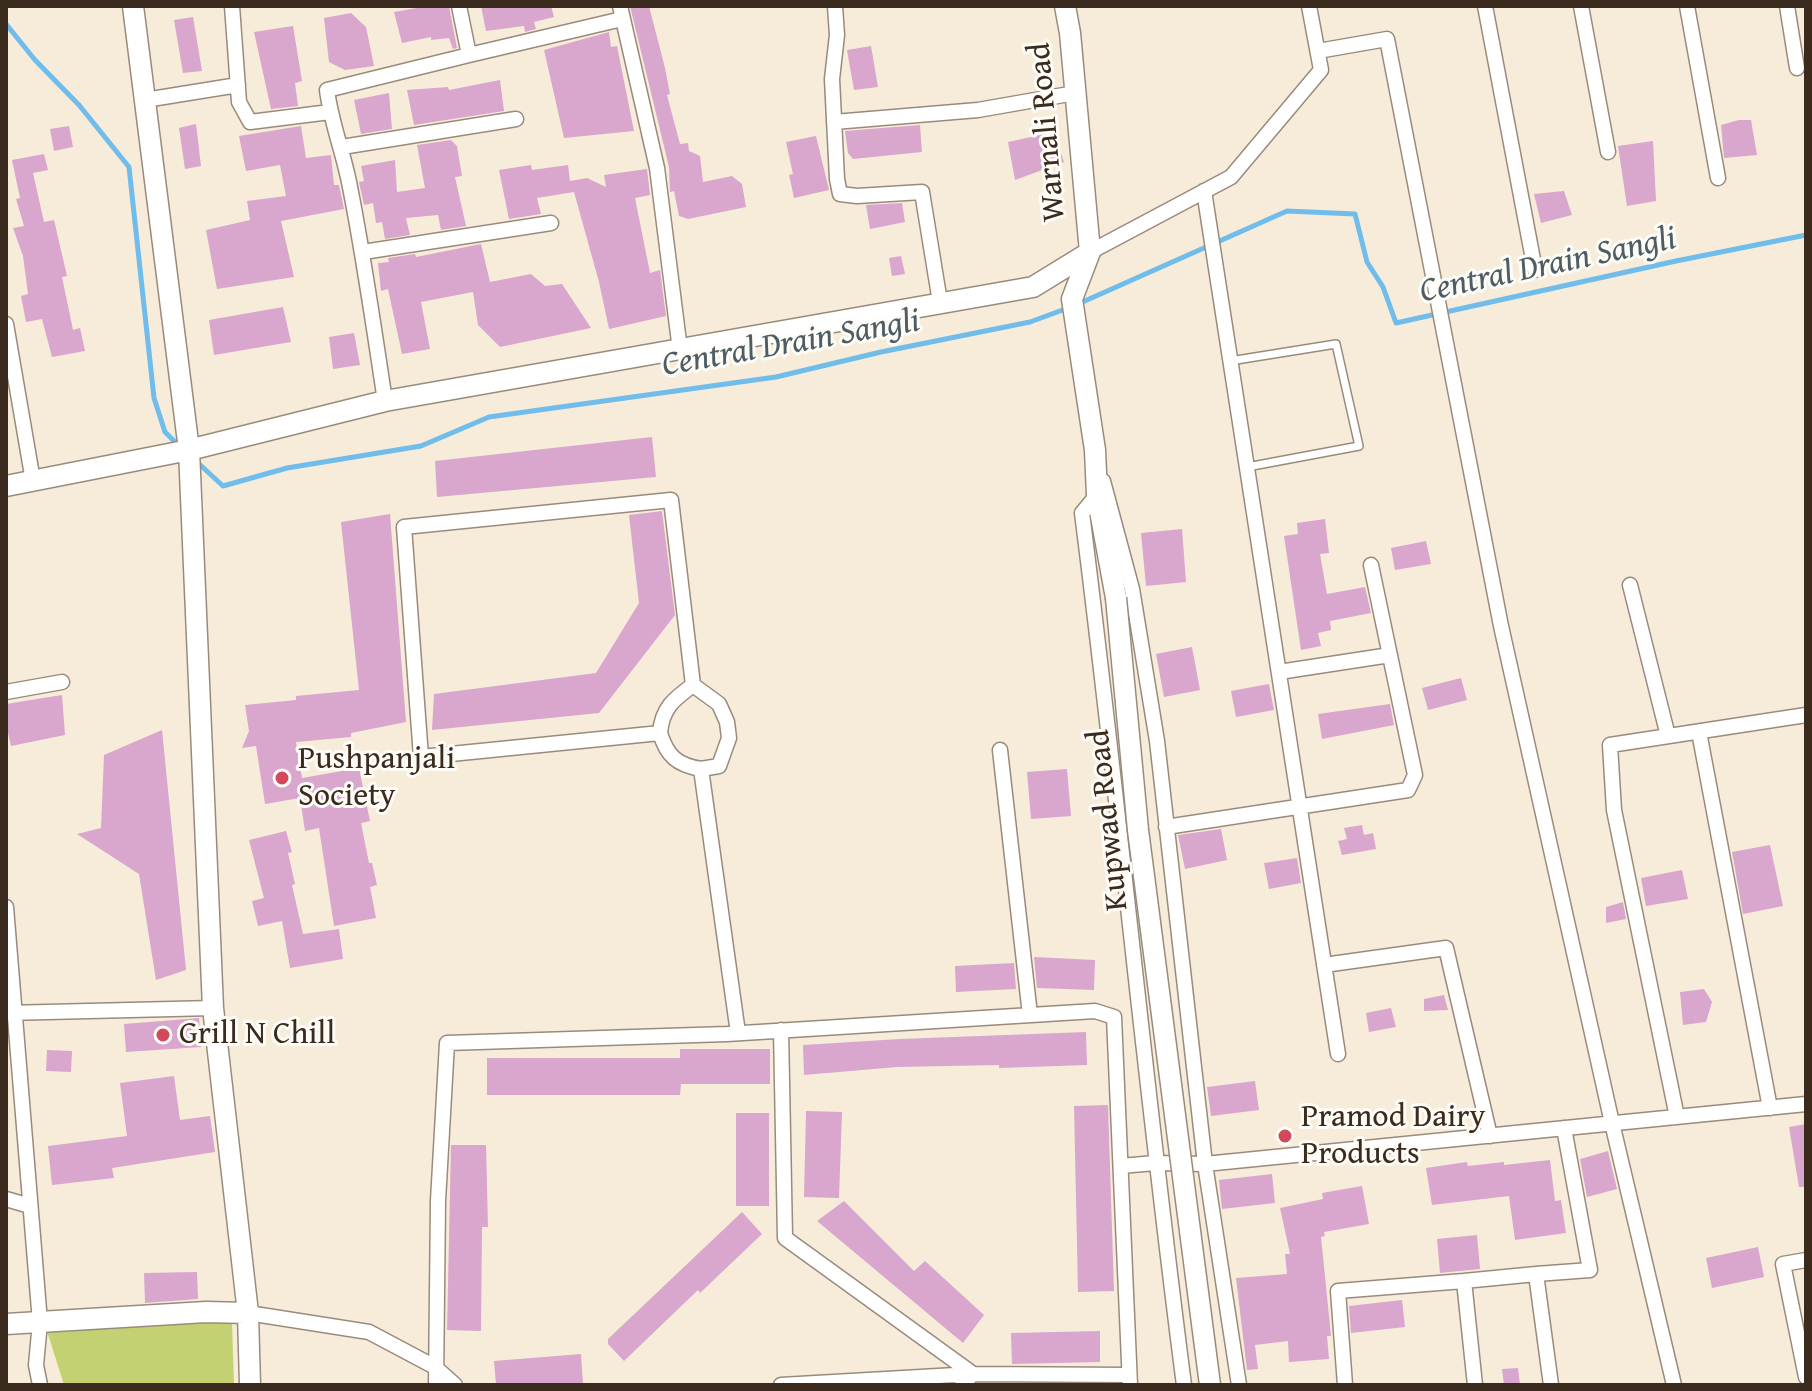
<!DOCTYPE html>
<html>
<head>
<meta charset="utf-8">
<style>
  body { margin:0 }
  #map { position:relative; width:1812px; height:1391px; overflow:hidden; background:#f7ecda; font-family:"Gentium Book Plus",serif }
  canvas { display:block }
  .frame { position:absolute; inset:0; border:8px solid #3b2a1e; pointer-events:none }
</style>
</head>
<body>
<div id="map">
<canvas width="1812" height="1391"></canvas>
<div class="frame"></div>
</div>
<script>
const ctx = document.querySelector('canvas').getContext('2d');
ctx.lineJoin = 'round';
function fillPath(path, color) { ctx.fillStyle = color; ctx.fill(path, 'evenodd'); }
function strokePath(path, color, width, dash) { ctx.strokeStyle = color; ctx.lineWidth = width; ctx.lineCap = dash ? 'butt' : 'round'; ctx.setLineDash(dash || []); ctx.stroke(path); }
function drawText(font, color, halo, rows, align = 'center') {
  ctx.font = font + ' "Gentium Book Plus",serif'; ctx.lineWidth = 6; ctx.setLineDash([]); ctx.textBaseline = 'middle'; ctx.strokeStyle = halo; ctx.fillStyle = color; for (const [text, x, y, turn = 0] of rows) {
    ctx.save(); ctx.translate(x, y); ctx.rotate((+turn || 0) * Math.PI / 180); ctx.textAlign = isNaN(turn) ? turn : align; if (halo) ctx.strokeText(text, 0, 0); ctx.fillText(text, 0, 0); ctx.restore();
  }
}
const green = new Path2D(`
  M206 1312 232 1323 234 1385H64L46 1328Z`);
const stream = new Path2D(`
  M6 24 35 60 79 105 129 167 154 398 165 432 178 445
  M1078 304 1287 211 1355 214 1367 262 1383 287 1396 323 1676 261 1806 235
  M197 462 223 486 287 468 421 446 489 417 776 377 881 352 1030 322 1068 308`);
const building = new Path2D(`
  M428 6H449L457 48 453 49 449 38 431 40V37L402 43 394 12Z
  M481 6H551L554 17 534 22 536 29 525 32 524 26 486 31Z
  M630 6H649L665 68 670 94 667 95 680 144 688 143 689 151 700 156 703 182 732 176 742 184 746 207 688 219 679 216 674 191 670 192 669 167Z
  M351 13 366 27 374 66 345 70 329 62 324 18Z
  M193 17 202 71 183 73 174 20Z
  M293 26 302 81 295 83 298 106 271 109 254 32Z
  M609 32 611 47 617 46 634 131 564 138 544 50Z
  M871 46 878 87 854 90 847 50Z
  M500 80 504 111 414 125 407 90 448 87 449 90Z
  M389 93 392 129 361 134 354 100Z
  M1739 120H1751L1757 155 1724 158 1721 125Z
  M196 124 201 166 185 169 179 128Z
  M920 125 922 152 853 159 848 153 845 131Z
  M69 126 73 147 54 151 50 129Z
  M301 126 306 158 331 155 334 185H339L344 209 281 221 294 277 217 289 206 230 250 220 247 201 286 196 280 165 246 171 239 136Z
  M1054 132 1064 162 1015 180 1008 142Z
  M816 136 829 190 794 198 789 175 793 174 786 142Z
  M451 140 457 146 462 176 455 177 466 226 441 230 438 215 406 218 410 235 385 239 382 222 376 223 373 203 364 205 359 182 364 181 361 166 395 160 397 192 425 188 417 145Z
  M1653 141 1656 201 1627 206 1618 146Z
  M44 154 48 170 33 173 44 222 54 220 67 276 62 277 73 330 80 328 85 351 52 357 42 319 26 322 21 296 28 294 23 256 13 228 24 226 16 199 20 198 12 160Z
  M531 165 532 170 568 165 570 181 587 178 606 187 604 175 647 169 650 195 635 198 650 273 660 270 666 316 609 329 599 282 574 192 537 198 541 214 509 219 499 170Z
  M1564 191 1572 215 1541 223 1534 194Z
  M902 203 905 222 870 229 866 205Z
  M481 244 490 282 531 274 545 286 562 284 591 328 500 347 478 325 473 292 421 302 430 349 402 354 388 289 381 291 378 263 389 262 388 258 415 254 416 257Z
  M901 256 905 274 892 276 889 258Z
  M283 307 291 342 214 355 209 320Z
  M354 333 360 365 333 369 329 337Z
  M652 437 656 477 437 497 435 461Z
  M662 511 675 615 599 713 432 730 434 694 596 673 639 603 629 515Z
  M390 514 406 722 351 733V737L296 742 302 778 359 768 370 821 361 823 369 863H372L377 885 370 887 376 918 334 926 319 828 305 831 300 798 265 804 256 746 242 748 249 731 245 705 296 700V696L359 690 341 522Z
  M1325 519 1329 553 1320 554 1327 594 1365 587 1371 613 1330 621 1331 630 1318 633 1321 646 1301 650 1284 536 1298 534 1297 523Z
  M1182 529 1186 582 1146 586 1141 533Z
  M1426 541 1431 564 1395 570 1391 548Z
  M1192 647 1200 690 1164 697 1156 654Z
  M1461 678 1467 700 1428 710 1422 688Z
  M1269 684 1274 710 1236 717 1231 691Z
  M62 695 65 735 11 746 6 724V704Z
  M1390 704 1394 725 1322 739 1318 714Z
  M162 730 186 970 156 980 139 874 77 834 101 828 104 755Z
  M1067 769 1071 816 1031 819 1027 772Z
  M1362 825 1364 835 1373 833 1376 849 1342 855 1338 841 1347 839 1344 828Z
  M1221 829 1227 860 1185 869 1178 835Z
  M286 831 292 852 288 853 295 884 292 885 303 934 339 929 343 959 290 968 282 921 258 926 252 901 264 898 249 840Z
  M1770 845 1783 906 1743 914 1732 852Z
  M1297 858 1301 883 1269 889 1264 863Z
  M1682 870 1688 899 1646 906 1641 878Z
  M1623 902 1626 919 1606 923V907Z
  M1034 957 1095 960 1094 990 1037 988Z
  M1014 963 1016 989 956 992 955 966Z
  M1704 989 1712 1002 1706 1022 1683 1025 1680 992Z
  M1444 995 1448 1010 1424 1011V999Z
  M1391 1008 1396 1027 1369 1032 1366 1013Z
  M199 1018 201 1047 126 1052 124 1024Z
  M1086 1032 1087 1065 999 1068V1065L897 1067 804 1075 803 1045 900 1039Z
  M680 1049H770V1084H681L680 1095H487V1058H680Z
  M47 1050 72 1051 71 1072 46 1071Z
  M174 1076 180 1120 210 1116 215 1152 112 1168 114 1178 52 1185 48 1146 127 1136 120 1083Z
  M1255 1081 1259 1110 1211 1116 1207 1087Z
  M1108 1105 1114 1291 1078 1292 1074 1106Z
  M806 1111 842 1112 839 1198 804 1197Z
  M736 1113H769V1206H736Z
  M1806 1124V1187H1799L1789 1127Z
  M451 1145H486L488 1227H482L481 1331 447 1330Z
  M1608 1151 1617 1189 1587 1197 1580 1159Z
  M1550 1160 1555 1201 1561 1200 1566 1233 1515 1240 1509 1196 1432 1205 1426 1168 1467 1162 1468 1166 1504 1162V1165Z
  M1272 1174 1275 1203 1222 1209 1219 1180Z
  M1362 1186 1369 1224 1324 1232 1325 1236 1321 1237 1331 1336H1327L1329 1359 1289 1362 1288 1341 1255 1345 1258 1369 1247 1370 1236 1278 1287 1274 1285 1254H1290L1280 1208 1323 1199 1322 1193Z
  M844 1201 914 1271 925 1261 984 1315 963 1343 817 1221Z
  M742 1212 762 1234 700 1293 698 1290 624 1361 608 1344V1339Z
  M1477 1235 1480 1269 1440 1273 1437 1239Z
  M1758 1247 1764 1277 1712 1288 1706 1258Z
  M197 1272 198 1299 145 1303 144 1273Z
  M1402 1300 1405 1327 1351 1333 1349 1306Z
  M1100 1331V1362L1012 1364 1011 1333Z
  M581 1354 583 1384 496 1385 494 1361Z
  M1518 1368 1520 1385H1504L1502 1369Z`);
const lane = new Path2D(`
  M1230 361 1336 344 1359 446 1247 467`);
const street = new Path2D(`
  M232 6 239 102 250 122 330 112
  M459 6 469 55 622 19
  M620 6 657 168 680 350
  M835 6 837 35 832 79 837 179 840 194 857 196 922 192 940 302
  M1485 6 1535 270
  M1581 6 1608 152
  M1687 6 1718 178
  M1787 6 1797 68
  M1318 51 1387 39 1501 626 1612 1123 1674 1385
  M145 100 238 85
  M834 122 978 110 1075 93
  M342 147 516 119
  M1204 191 1338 1054
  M363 252 551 223
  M1090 252 1231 177 1321 70 1309 6
  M6 324 33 481
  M385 401C374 329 364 258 350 187 344 154 331 123 327 90L469 55
  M1103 481 1132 589 1157 741 1205 1164 1239 1385
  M1097 495 1082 513C1119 803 1146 1095 1184 1385
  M1630 585 1668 736
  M1279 672 1390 655
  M6 692 62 682
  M1699 732 1770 1108
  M660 733C662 708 674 699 693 685
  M1000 750 1030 1015
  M701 769 719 766 729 738 727 722 719 704 693 685 671 500 404 527 421 757 660 733C667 756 677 765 701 769L738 1033
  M1166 827 1408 790 1415 775 1371 565
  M6 907 40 1322 36 1365 40 1385
  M1324 965 1446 948 1490 1136
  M6 1013 213 1008
  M781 1030 785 1238 973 1374 962 1385
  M1677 1117 1614 810 1610 745 1806 715
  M1121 1166 1155 1163 1205 1164 1806 1104
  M6 1199 30 1206
  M1806 1260 1783 1264 1806 1377
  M249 1321 248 1313 369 1332 435 1367 455 1385
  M436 1385 438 1201 447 1043 727 1034 1095 1011 1114 1017 1130 1385
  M781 1385 973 1374 1129 1375
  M1345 1385 1338 1291 1464 1281
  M1475 1385 1464 1281 1536 1274
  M1551 1385 1536 1274 1590 1270 1564 1128`);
const secondary = new Path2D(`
  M133 6 189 450 213 1008 248 1313 250 1385
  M1065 6 1070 33 1090 252 1072 299 1095 450 1097 495 1116 598
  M6 486 189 450 385 401 1033 287 1090 252
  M6 1324 206 1312 248 1313`);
const secondaryBridge = new Path2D(`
  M1116 598 1138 830 1210 1385`);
const markers = [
  [282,778,8,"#d1495b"],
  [163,1035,8,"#d1495b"],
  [1285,1136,8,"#d1495b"]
];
const streetNames = [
  ["Warnali Road",1048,132,-95],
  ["Kupwad Road",1109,820,-96]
];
const poiNames = [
  ["Pushpanjali",298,760],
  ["Society",298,797],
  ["Grill N Chill",179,1035],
  ["Pramod Dairy",1301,1118],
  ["Products",1301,1155]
];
const waterNames = [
  ["Central Drain Sangli",1548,266,-12],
  ["Central Drain Sangli",791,344,-10]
];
fillPath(green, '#c3d173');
strokePath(stream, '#70bcea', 5);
fillPath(building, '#d9a6ce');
strokePath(lane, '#998b7c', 10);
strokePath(street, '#998b7c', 17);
strokePath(secondary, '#998b7c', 23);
strokePath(lane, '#fff', 7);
strokePath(street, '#fff', 14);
strokePath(secondary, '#fff', 20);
strokePath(secondaryBridge, '#998b7c', 23, []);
strokePath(secondaryBridge, '#fff', 20);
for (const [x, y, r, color] of markers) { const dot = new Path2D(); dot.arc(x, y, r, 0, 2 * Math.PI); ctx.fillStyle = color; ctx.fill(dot); strokePath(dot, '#fdfcf7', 3); }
drawText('32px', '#3b2a1e', '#fdfcf7', streetNames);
drawText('32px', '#3b2a1e', '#fdfcf7', poiNames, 'left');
drawText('italic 34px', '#4e5d65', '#fdfcf7', waterNames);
</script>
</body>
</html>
